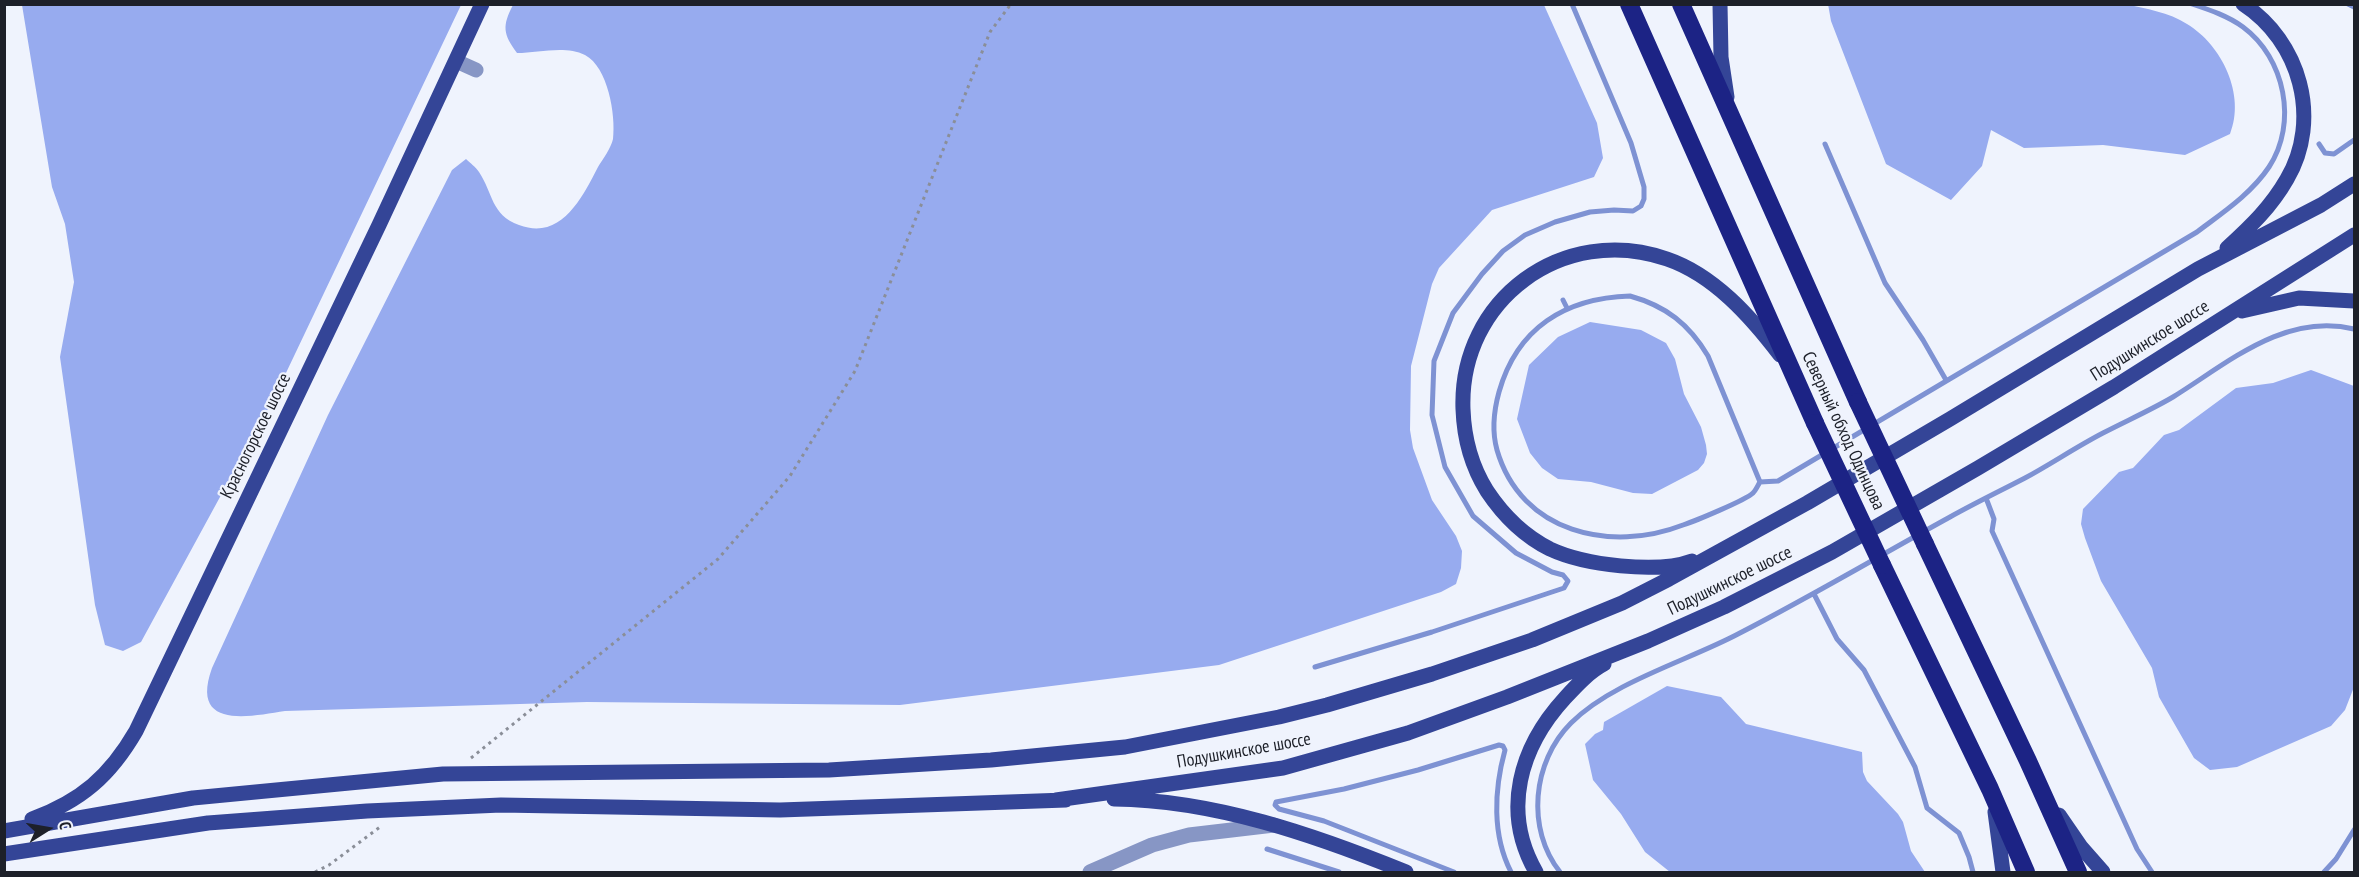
<!DOCTYPE html>
<html>
<head>
<meta charset="utf-8">
<style>
  body { margin:0 }
  #map { position:relative; width:2359px; height:877px; overflow:hidden; background:#eff3fd; font-family:"PT Sans Narrow",sans-serif }
  canvas { display:block }
  .frame { position:absolute; inset:0; border:6px solid #1d2029; pointer-events:none }
  .north { position:absolute; left:18px; top:799px; width:60px; height:60px; -webkit-text-stroke:4px #eff3fd; paint-order:stroke; rotate:79deg; font-size:16px; font-weight:700; line-height:24px; text-align:center; color:#1d2029 }
  .north::after { content:''; display:block; margin:auto; width:21px; height:27px; background:#1d2029; clip-path:polygon(50% 0,100% 100%,50% 72%,0 100%) }
</style>
</head>
<body>
<div id="map">
<canvas width="2359" height="877"></canvas>
<div class="frame"></div>
<div class="north">С</div>
</div>
<script>
const ctx = document.querySelector('canvas').getContext('2d');
ctx.lineJoin = 'round';
function fillPath(path, color) { ctx.fillStyle = color; ctx.fill(path, 'evenodd'); }
function strokePath(path, color, width, dash) { ctx.strokeStyle = color; ctx.lineWidth = width; ctx.lineCap = dash ? 'butt' : 'round'; ctx.setLineDash(dash || []); ctx.stroke(path); }
function drawText(font, color, halo, rows, align = 'center') {
  ctx.font = font + ' "PT Sans Narrow",sans-serif'; ctx.lineWidth = 4.5; ctx.setLineDash([]); ctx.textBaseline = 'middle'; ctx.strokeStyle = halo; ctx.fillStyle = color; for (const [text, x, y, turn = 0] of rows) {
    ctx.save(); ctx.translate(x, y); ctx.rotate((+turn || 0) * Math.PI / 180); ctx.textAlign = isNaN(turn) ? turn : align; if (halo) ctx.strokeText(text, 0, 0); ctx.fillText(text, 0, 0); ctx.restore();
  }
}
const forest = new Path2D(`
  M1828 4H2125C2146 9 2169 12 2187 24 2222 45 2246 95 2230 134L2185 155 2103 145 2024 148 1991 130 1982 166 1951 200 1886 164 1831 21Z
  M22 5H461L275 396 141 642 123 651 105 645 95 605 60 357 74 282 65 224 52 187Z
  M513 5H1544L1597 123 1603 158 1594 177 1492 210 1439 268 1432 284 1411 366 1410 430 1413 448 1432 500 1456 536 1462 551 1461 568 1456 584 1441 592 1219 665 900 705 587 702 285 711C247 717 190 729 212 668L328 415 452 170 466 159C470 163 476 167 479 172 493 193 491 215 519 225 561 241 582 198 598 167 603 159 611 148 613 139 616 115 608 67 585 55 565 45 538 53 517 53 503 34 502 26 513 5Z
  M1590 322 1641 330 1666 343 1675 359 1684 394 1701 427 1706 445 1707 454 1704 463 1698 470 1652 494 1633 493 1591 482 1558 479 1542 468 1530 453 1517 419 1529 365 1558 337Z
  M2311 370 2354 386V687L2345 710 2331 726 2237 767 2210 770 2194 758 2159 697 2152 668 2101 581 2085 538 2081 524 2083 509 2119 472 2133 468 2164 435 2179 430 2236 388 2273 383Z
  M1667 686 1721 697 1746 724 1862 752 1863 772 1867 781 1898 814 1903 822 1911 851 1925 872H1670L1645 852 1621 814 1593 780 1585 744 1595 734 1603 730 1604 722Z`);
const stream = new Path2D(`
  M2348 4 2354 7
  M1825 144 1885 283 1923 340 1946 380
  M2319 144 2325 153 2334 154 2354 140
  M1630 296C1666 306 1689 324 1708 356L1760 482C1758 485 1756 490 1753 493 1746 500 1695 521 1683 525 1611 553 1521 533 1497 450 1492 432 1494 410 1499 392 1517 328 1565 298 1630 296Z
  M1563 300 1567 308
  M1760 482 1778 481 2197 232C2222 213 2251 194 2269 167 2298 123 2285 58 2243 27 2228 16 2210 10 2192 4
  M1986 498 1994 519 1992 531 2137 849 2152 872
  M1814 594 1837 639 1864 670 1915 767 1927 808 1959 833 1969 857 1973 872
  M1315 667 1432 632 1564 588 1568 581 1563 575 1552 572 1516 553 1473 516 1445 467 1432 415 1434 361 1453 313 1482 274 1503 251 1525 235 1555 222 1590 212 1614 210 1633 211 1641 206 1644 199V187L1631 143 1572 4
  M1267 849 1339 872
  M1454 872 1324 821 1279 809 1275 805 1276 802 1344 789 1418 770 1499 745 1503 746 1505 750C1494 790 1492 835 1511 872
  M1560 872C1526 829 1532 762 1571 723 1612 682 1687 661 1738 634 1810 597 1879 556 1950 517 1975 503 2000 491 2025 478 2051 464 2076 447 2103 433 2126 421 2151 410 2173 397 2228 363 2285 312 2354 329
  M2324 872 2336 859 2354 830`);
const path = new Path2D(`
  M471 758 718 559 790 476 855 371 990 32 1011 4
  M315 872 329 865 380 827`);
const minor = new Path2D(`
  M456 61 476 70
  M1090 872 1152 845 1189 835 1274 825`);
const major = new Path2D(`
  M1720 4 1721 57 1727 97
  M2227 248C2251 226 2271 207 2287 179 2322 119 2300 41 2243 4
  M2242 311 2299 298 2354 301
  M1692 561C1657 574 1584 565 1550 549 1524 536 1503 515 1487 491 1472 467 1464 438 1463 409 1459 300 1563 223 1667 259 1714 275 1751 317 1780 355
  M1114 799C1214 800 1315 835 1406 872
  M1056 800 1283 768 1408 733 1507 697 1648 641 1724 607 1832 552 1978 468 2114 387 2354 235
  M1995 812 2003 872
  M2059 815 2081 847 2103 872
  M32 819C81 801 110 776 136 731L379 225 482 4
  M4 831 193 798 443 774 829 770 991 760 1125 747 1279 717 1327 705 1432 674 1532 640 1622 603 1669 579 1807 503 1950 419 2198 269 2321 205 2354 184
  M4 854 208 823 367 811 501 805 780 810 1066 800
  M1536 872C1501 811 1520 747 1565 698 1577 685 1589 672 1604 664`);
const highway = new Path2D(`
  M1629 4 1815 423
  M1681 4 1858 402
  M1925 544 2028 761 2078 872
  M1882 565 1990 789 2026 872`);
const highwayBridge = new Path2D(`
  M1858 402 1925 544
  M1815 423 1882 565`);
const streetNames = [
  ["Подушкинское шоссе",2150,341,-32],
  ["Северный обход Одинцова",1843,431,65],
  ["Красногорское шоссе",256,436,-64],
  ["Подушкинское шоссе",1730,581,-26],
  ["Подушкинское шоссе",1244,751,-10]
];
fillPath(forest, '#97abef');
strokePath(stream, '#7e92d3', 5);
strokePath(path, '#8a8e98', 3, [3, 4.5]);
strokePath(minor, '#8796c5', 15);
strokePath(major, '#344597', 15);
strokePath(highway, '#1c2385', 18);
strokePath(highwayBridge, '#1c2385', 18);
drawText('18px', '#1d2029', '#eff3fd', streetNames);
</script>
</body>
</html>
